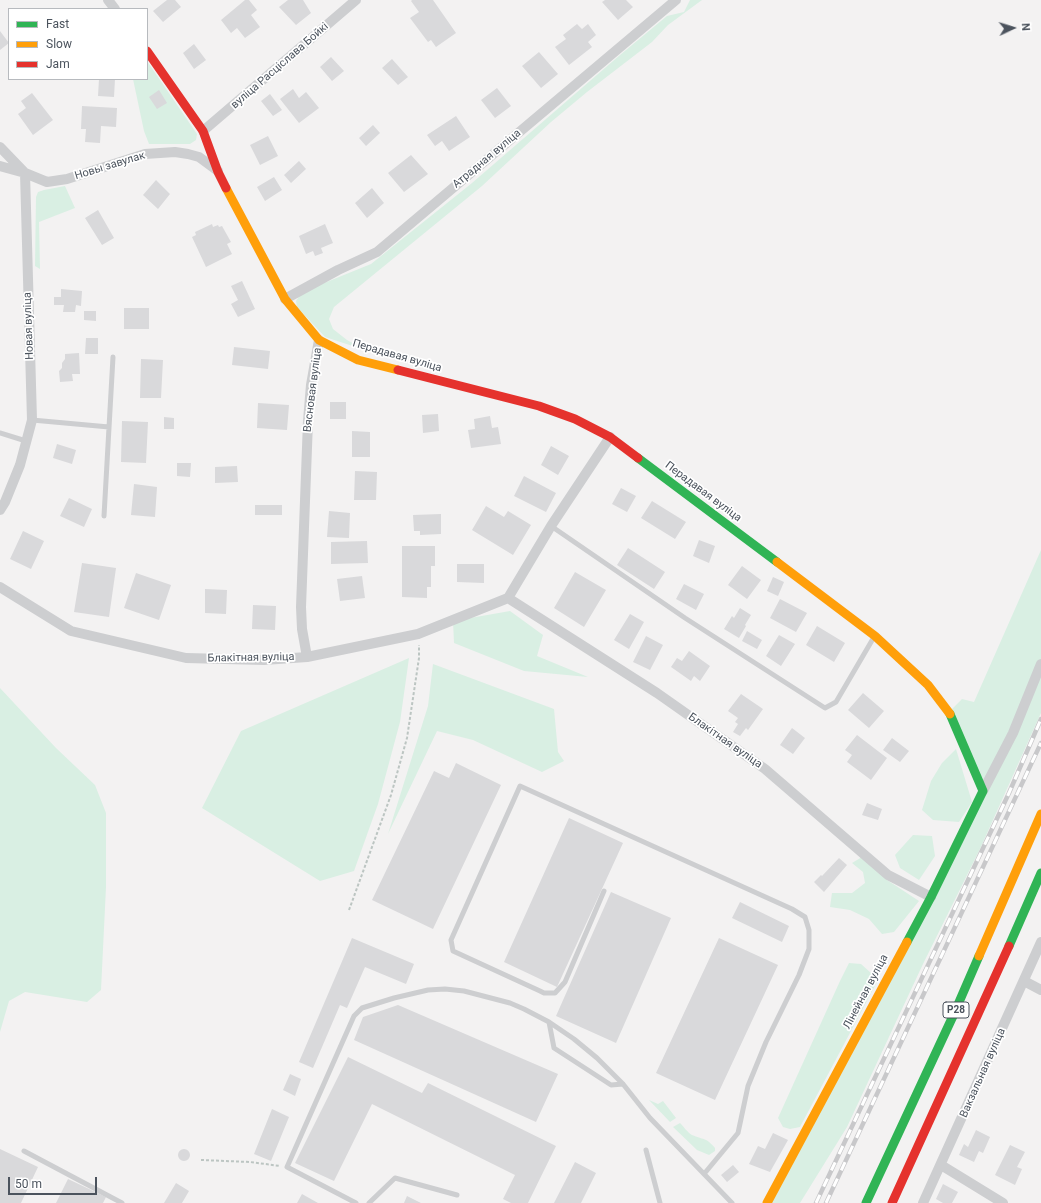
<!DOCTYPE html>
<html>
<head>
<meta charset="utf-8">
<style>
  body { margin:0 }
  #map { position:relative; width:1041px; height:1203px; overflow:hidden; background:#f3f2f2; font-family:Roboto,sans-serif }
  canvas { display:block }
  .legend { position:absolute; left:8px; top:8px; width:140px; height:72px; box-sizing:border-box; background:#fff; border:1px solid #b7babe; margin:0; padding:5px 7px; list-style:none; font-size:12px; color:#4b535d }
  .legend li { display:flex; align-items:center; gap:8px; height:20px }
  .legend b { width:20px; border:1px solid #b7babe }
  .north { position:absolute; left:993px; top:8px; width:40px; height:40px; -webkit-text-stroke:3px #fff; paint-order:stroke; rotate:86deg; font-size:11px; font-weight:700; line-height:16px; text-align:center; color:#4b535d }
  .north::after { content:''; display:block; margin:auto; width:14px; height:18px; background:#4b535d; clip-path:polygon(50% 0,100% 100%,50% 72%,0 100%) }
  .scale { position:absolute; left:8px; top:1177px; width:89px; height:18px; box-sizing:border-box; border:2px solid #4b535d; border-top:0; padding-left:5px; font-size:12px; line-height:14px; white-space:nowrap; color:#4b535d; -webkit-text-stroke:3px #fff; paint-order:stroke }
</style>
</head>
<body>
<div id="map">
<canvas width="1041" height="1203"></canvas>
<ul class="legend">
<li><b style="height:5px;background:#30b455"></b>Fast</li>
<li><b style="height:5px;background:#ff9f0a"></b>Slow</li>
<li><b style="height:5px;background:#e5322d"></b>Jam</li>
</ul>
<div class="north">N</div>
<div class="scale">50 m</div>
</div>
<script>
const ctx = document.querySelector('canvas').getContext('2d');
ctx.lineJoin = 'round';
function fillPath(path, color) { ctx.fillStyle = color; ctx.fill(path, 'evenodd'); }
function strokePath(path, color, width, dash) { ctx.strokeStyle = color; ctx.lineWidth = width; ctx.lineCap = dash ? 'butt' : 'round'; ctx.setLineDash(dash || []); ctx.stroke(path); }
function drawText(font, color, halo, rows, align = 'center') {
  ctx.font = font + ' Roboto,sans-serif'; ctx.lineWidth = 3.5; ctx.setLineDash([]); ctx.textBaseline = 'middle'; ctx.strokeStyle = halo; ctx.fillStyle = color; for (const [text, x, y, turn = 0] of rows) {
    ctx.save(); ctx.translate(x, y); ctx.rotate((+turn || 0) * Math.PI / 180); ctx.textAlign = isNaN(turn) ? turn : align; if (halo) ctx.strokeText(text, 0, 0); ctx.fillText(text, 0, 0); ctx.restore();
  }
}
const green = new Path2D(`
  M690 0H702L668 25 652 42 587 92 551 122 482 186 334 307 329 319 333 329 347 340 365 350 325 337 297 307 296 301 302 292 371 264 472 183 620 55 667 16 684 12Z
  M147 61 197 134 196 140 190 144H149L144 131 133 79H147Z
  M65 186 75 208 39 222 40 269 35 266 36 197 38 192 44 190Z
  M1041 550V713L980 849 923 964 847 1127 800 1203H767L983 791 949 712 962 699 974 702Z
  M510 611 543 635 537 656 588 677 524 671 454 643 453 621Z
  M409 658 400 722 378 804 354 871 320 881 202 808 241 731Z
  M433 664 554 709 558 752 564 761 542 772 473 740 437 731 388 834 428 706Z
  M0 688 56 748 95 785 106 813V887L101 990 87 1002 25 992 9 1001 0 1032Z
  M956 749 972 802 959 822 933 820 922 810 931 781 942 763Z
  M913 835 932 836 935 856 919 880 900 868 895 855Z
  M862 857 887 880 919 901 894 932 882 934 869 919 850 910 830 907 832 893H852L865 883 863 872 852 863Z
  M849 963 861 964 871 973 877 982 800 1127 790 1129 783 1127 778 1118 840 981Z
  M649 1100 658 1104 663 1101 676 1118 670 1122Z
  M680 1123C683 1126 688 1133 692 1135 703 1140 706 1137 715 1148V1151L709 1155 697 1150 673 1127Z`);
const building = new Path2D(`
  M167 0H175L181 7 163 22 153 11Z
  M245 0H249L257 10 251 15 260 27 245 38 237 28 231 33 221 20Z
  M288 0H303L311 13 296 25 279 7Z
  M412 0H433L456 33 436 47 431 40 428 42 410 18 419 12 411 1Z
  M605 0H626L633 7 618 20 602 2Z
  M577 24 582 29 588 24 596 35 588 42 592 47 569 65 555 47 566 39 563 35Z
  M0 31 9 43 0 50Z
  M194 44 206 60 194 69 183 53Z
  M539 52 558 74 541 88 522 66Z
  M331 57 344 71 332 81 320 67Z
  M392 59 408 77 398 85 382 68Z
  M99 79H115L114 97 98 96Z
  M497 88 511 106 495 118 481 100Z
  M293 89 299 98 306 92 319 108 299 123 280 99Z
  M159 90 167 103 157 109 149 97Z
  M32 93 53 120 33 135 18 114 26 108 21 101Z
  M270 94 282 110 273 116 261 101Z
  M82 106 117 108 116 127 101 126 100 143 85 142 86 129H81Z
  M456 116 470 137 449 151 442 141 435 146 427 135Z
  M373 125 380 133 366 146 359 138Z
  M268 136 278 156 260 165 250 145Z
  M411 155 428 174 404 192 388 173Z
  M299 161 306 169 291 183 284 175Z
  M274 177 282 190 265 201 257 187Z
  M156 180 170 194 158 209 143 195Z
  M372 188 384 203 367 218 355 203Z
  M98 210 114 238 102 245 85 218Z
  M212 224 213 227 218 225 219 227 222 226 231 242 227 244 232 254 206 267 192 237 196 235 195 232Z
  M325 224 333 243 321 248 323 253 315 256 313 251 306 254 299 236Z
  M242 281 255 309 238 317 231 304 238 300 231 286Z
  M61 289 82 291 81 306 76 305 75 312H63L64 305H54V297H61Z
  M124 308H149V329H124Z
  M84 311H96V321L84 320Z
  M86 338H98V354H85Z
  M234 347 270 351 268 369 232 365Z
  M79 353 80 374H72L73 381 60 382 59 371 62 368V363L65 359V354Z
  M141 359 163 360 161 398H140Z
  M330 402H346V419H330Z
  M258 403 289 405 287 430 257 428Z
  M438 414 439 431 423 433 422 415Z
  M490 416 492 428 498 427 501 444 471 448 468 430 475 429 474 419Z
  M164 417 174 418V429H164Z
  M122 421 148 422 146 463 121 462Z
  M352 431 370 432V457H352Z
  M57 444 76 450 72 464 53 458Z
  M551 446 569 456 558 475 541 465Z
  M177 463H191L190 477 177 476Z
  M237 466 238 482 215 483V467Z
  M355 471 377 472 376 500H354Z
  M524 476 556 493 546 512 514 496Z
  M134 484 157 487 155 517 131 515Z
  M621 488 636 496 627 512 612 504Z
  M69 498 92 509 84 527 60 516Z
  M652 501 686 522 675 539 641 518Z
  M255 505H282V515H255Z
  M486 506 504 517 508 511 531 525 513 555 472 530Z
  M329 511 350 513 349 538 327 537Z
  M441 514V534L420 535V531H414L413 515Z
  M23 531 44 541 31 569 10 559Z
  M699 540 715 546 709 563 693 556Z
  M367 541 368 563 331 564V542Z
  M402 546H435V566H431V587H427V598L402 597Z
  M628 548 665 572 654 589 617 565Z
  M82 563 116 568 109 617 74 612Z
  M457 564H484V583L457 582Z
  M742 566 761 580 747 599 728 585Z
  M575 572 606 590 584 627 554 608Z
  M136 573 171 585 159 620 124 608Z
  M362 576 365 598 340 601 337 579Z
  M773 577 784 582 778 596 767 591Z
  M684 584 704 594 696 610 676 599Z
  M205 589 227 590 226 614 205 613Z
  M780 599 807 613 796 632 770 618Z
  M253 605 276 606 275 630 252 629Z
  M740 608 751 615 745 625 746 626 739 638 724 629 732 616 734 618Z
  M630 614 644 622 629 649 614 640Z
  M817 626 845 643 834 662 806 645Z
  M747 631 762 640 757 649 742 641Z
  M779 635 795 644 781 666 766 656Z
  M646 636 663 645 650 670 633 662Z
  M689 651 710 666 700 681 694 676 691 681 671 667 677 658 682 661Z
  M863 693 884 711 869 728 848 710Z
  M741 694 763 709 748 730 746 728 740 736 733 732 738 724 735 722 738 718 728 711Z
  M792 728 805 738 793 754 780 745Z
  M857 735 887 758 871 780 847 762 852 755 845 750Z
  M892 738 909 751 900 762 883 750Z
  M456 763 501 785 433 929 372 900 434 771 449 778Z
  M867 803 882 809 878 820 862 815Z
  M569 818 623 843 557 987 504 962Z
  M839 858 847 865 824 892 814 882 821 875 822 876Z
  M611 892 671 918 616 1043 556 1016Z
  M740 902 789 926 782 942 732 918Z
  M352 938 414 964 406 984 365 967 347 1008 340 1005 313 1068 299 1062Z
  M719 938 778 965 715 1100 656 1073Z
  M398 1005 558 1074 536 1122 354 1040 363 1017Z
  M348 1057 422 1093 428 1083 556 1146 528 1203H511L503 1199 515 1175 372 1104 334 1181 295 1163Z
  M290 1074 301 1079 295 1096 283 1090Z
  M272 1109 289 1117 271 1161 254 1154Z
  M976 1130 990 1137 983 1153 979 1151 974 1162 959 1155 964 1144 968 1147Z
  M773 1133 788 1140 770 1172 749 1164 758 1146 765 1149Z
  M1010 1145 1025 1152 1017 1167 1022 1169 1015 1185 995 1175Z
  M178 1155a6 6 0 1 1 12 0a6 6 0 1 1-12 0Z
  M0 1149 38 1167 21 1203H0Z
  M575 1162 596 1173 581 1203H554Z
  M733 1165 739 1172 727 1182 721 1175Z
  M68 1179 106 1197 103 1203H56Z
  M176 1183 189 1191 182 1203H164Z
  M943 1184 958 1192 952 1203H943L936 1199Z
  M302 1194 318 1203H297Z
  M407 1196 421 1203H404Z`);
const path = new Path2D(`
  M349 910 391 795 407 738 419 658V645
  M201 1160 250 1162 280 1166`);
const lane = new Path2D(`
  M32 420 109 427
  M0 433 26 441
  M104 516 113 357
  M551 526 685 618 825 708 836 702 874 637
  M604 891 565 982 555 993H544L540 991 453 951 451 940 520 786 792 909 805 917 809 930V949L799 975 766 1042 748 1086 738 1133 704 1174
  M549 1022 554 1048 611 1085 623 1084
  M646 1150 660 1203
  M24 1151 122 1203
  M356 1203 287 1167 354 1016 362 1008 394 998 428 990 445 989 464 991 510 1003 524 1009 549 1022 574 1039 597 1058 623 1084 650 1118 732 1203
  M369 1203 395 1178 457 1195`);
const street = new Path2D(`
  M108 0 115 9
  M203 131 356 0
  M0 147 25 173 32 420 20 465 5 502 0 510
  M0 166 25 173 47 182 67 179 145 154 175 152 188 154 199 157 218 171
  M285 299 338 270 377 252 676 0
  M0 587 71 631 186 658 264 660 307 657 418 634 508 598 551 526 610 437
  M508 598 657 693 765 769 888 875 931 897
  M307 657 302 629 301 607 308 421 311 385 319 340
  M983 791 1013 733 1041 664
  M1024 981 1041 990
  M941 1165 1003 1203
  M923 1203 1041 942`);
const fast = new Path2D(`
  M638 458 777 562
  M907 942 931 897 983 791 950 714
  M1009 946 1041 873
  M866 1203 953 1016 979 956`);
const slow = new Path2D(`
  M226 188 285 299 319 340 358 360 398 370
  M777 562 875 636 928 685 950 714
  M979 956 1041 814
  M767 1203 907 942`);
const jam = new Path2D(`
  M147 51 203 131 218 172 226 188
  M398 370 539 406 575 419 610 437 638 458
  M892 1203 1009 946`);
const rail = new Path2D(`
  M816 1203 1009 793 1041 719
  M826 1203 1041 743`);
const shields = [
  [956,1010,26]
];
const shieldNames = [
  ["Р28",956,1010]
];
const streetNames = [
  ["вуліца Расціслава Бойкі",280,66,-41],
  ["Атрадная вуліца",487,159,-40],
  ["Новы завулак",110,166,-17],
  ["Новая вуліца",29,326,-92],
  ["Перадавая вуліца",397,356,16],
  ["Вясновая вуліца",313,390,-83],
  ["Перадавая вуліца",703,492,37],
  ["Блакітная вуліца",251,658,-1],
  ["Блакітная вуліца",725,741,35],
  ["Лінейная вуліца",866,992,-62],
  ["Вакзальная вуліца",983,1073,-66]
];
fillPath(green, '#d9efe3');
fillPath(building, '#d9d9db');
strokePath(path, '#bcc5c2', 2, [3, 2]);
strokePath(lane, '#cdced0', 5);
strokePath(street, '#cdced0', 10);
strokePath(fast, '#30b455', 9);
strokePath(slow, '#ff9f0a', 9);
strokePath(jam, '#e5322d', 9);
strokePath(rail, '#c8c8ca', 4.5);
strokePath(rail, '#fff', 3, [9]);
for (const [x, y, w] of shields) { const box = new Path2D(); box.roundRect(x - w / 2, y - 8, w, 16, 3); ctx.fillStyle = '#fff'; ctx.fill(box); strokePath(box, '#4b535d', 1); }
drawText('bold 10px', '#4b535d', null, shieldNames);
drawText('11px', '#4b535d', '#fff', streetNames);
</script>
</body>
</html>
